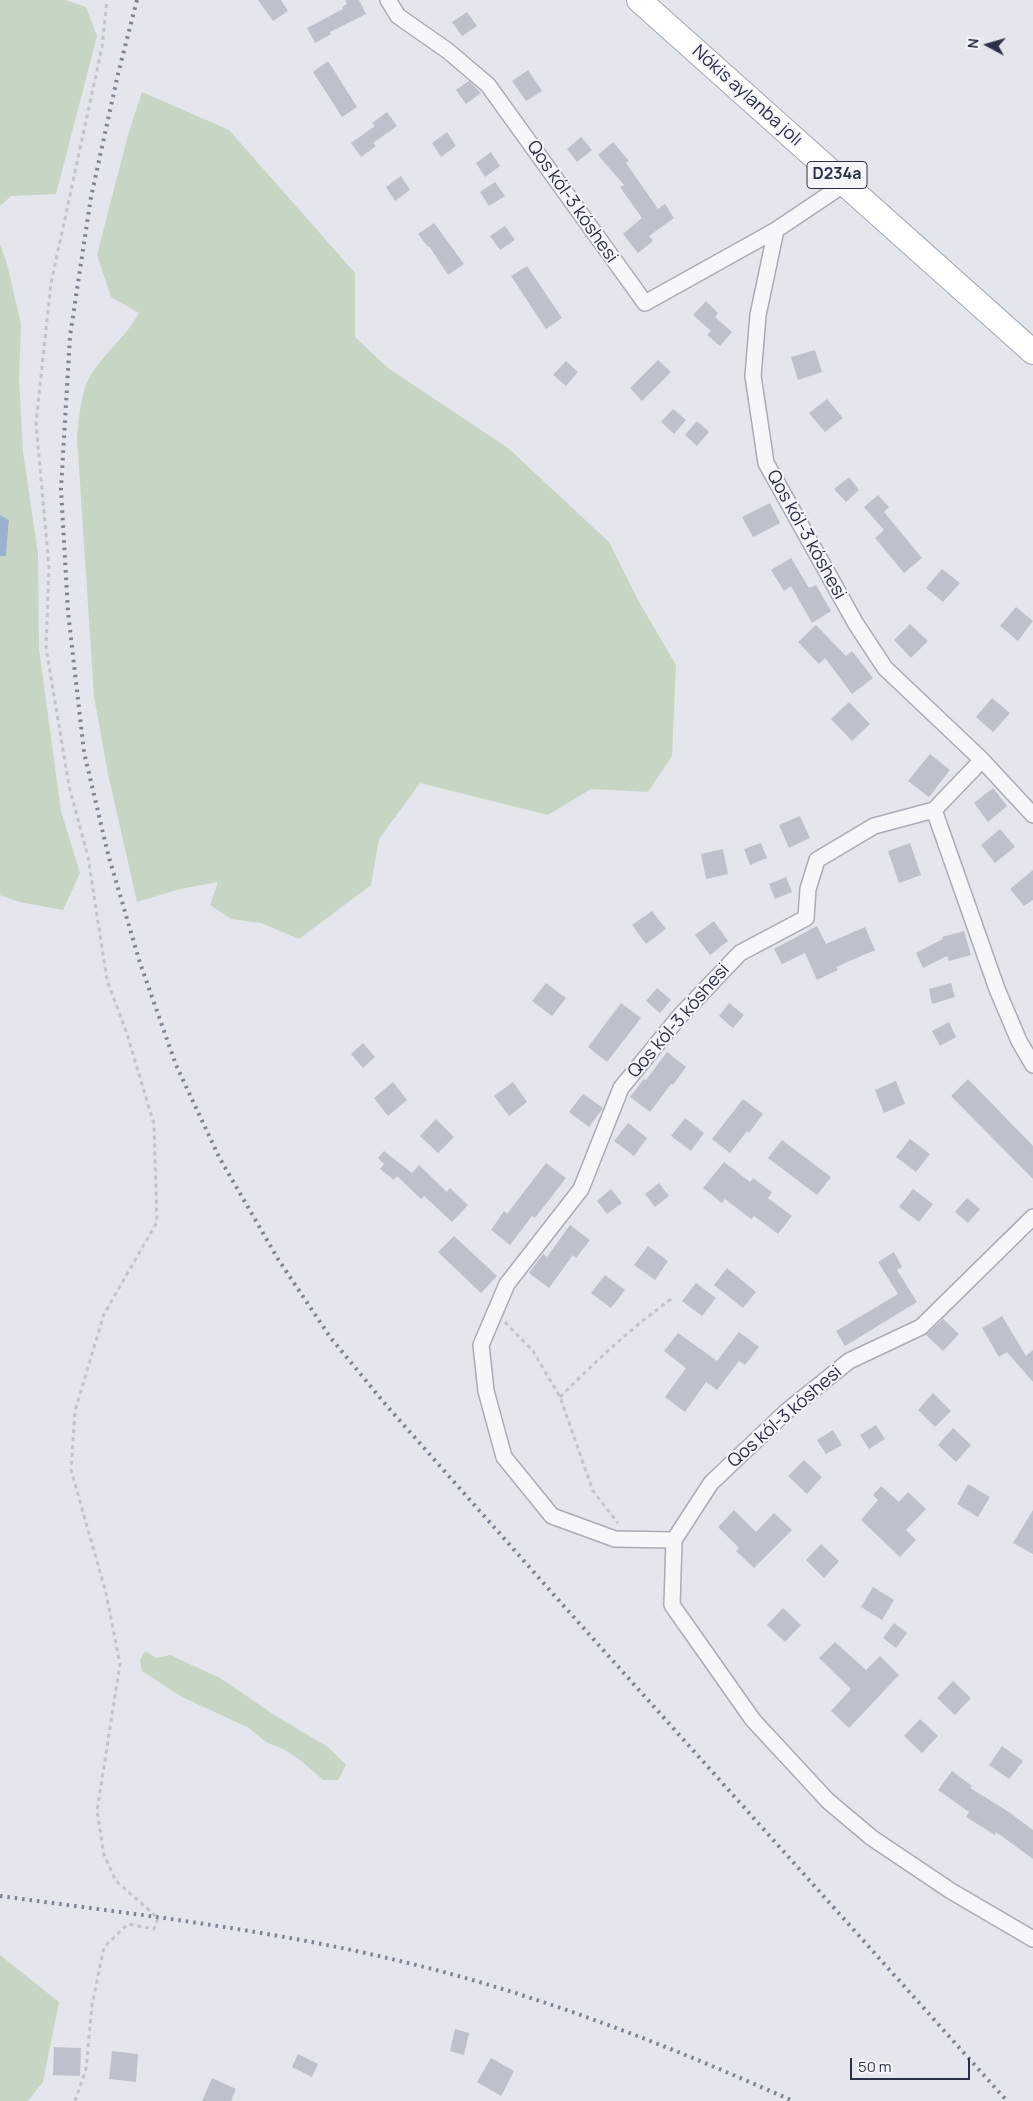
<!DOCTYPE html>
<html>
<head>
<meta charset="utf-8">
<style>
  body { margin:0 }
  #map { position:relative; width:1033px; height:2101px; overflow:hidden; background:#e3e6ec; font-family:Manrope,sans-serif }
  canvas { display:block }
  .north { position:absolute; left:963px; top:20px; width:50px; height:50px; -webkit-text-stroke:4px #f3f5f9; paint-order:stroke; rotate:276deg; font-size:14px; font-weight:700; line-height:20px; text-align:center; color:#2a3145 }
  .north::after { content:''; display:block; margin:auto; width:18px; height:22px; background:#2a3145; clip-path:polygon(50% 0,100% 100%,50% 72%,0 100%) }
  .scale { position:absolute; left:850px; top:2058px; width:120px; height:22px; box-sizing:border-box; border:2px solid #2a3145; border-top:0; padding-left:6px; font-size:15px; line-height:18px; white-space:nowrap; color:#2a3145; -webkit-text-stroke:4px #f3f5f9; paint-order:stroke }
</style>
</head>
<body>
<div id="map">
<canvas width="1033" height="2101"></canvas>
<div class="north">N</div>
<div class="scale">50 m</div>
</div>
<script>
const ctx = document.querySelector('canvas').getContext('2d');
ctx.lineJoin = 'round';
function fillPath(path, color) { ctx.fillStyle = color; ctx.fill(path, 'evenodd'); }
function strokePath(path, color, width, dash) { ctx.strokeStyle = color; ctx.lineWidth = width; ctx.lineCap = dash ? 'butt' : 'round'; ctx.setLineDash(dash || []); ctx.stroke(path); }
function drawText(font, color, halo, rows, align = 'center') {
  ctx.font = font + ' Manrope,sans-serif'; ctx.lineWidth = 4; ctx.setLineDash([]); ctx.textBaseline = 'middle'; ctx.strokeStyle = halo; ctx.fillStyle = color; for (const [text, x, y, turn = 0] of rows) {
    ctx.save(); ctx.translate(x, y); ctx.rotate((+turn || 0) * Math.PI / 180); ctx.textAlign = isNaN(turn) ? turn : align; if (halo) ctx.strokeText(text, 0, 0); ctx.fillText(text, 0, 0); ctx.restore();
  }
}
const green = new Path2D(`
  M0 0H65L86 7 97 36 56 194 11 196 0 206Z
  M142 92 229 130 355 273V337L388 368 508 448 609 542 638 600 676 665 672 756 648 792 591 789 548 815 420 783 379 839 371 885 299 939 261 923 231 919 210 905 218 882 180 889 137 902 108 774 94 697 77 437C80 414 80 390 94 370 108 350 127 335 139 313L111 297 97 255 128 135Z
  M0 244 7 264 21 324 19 379 23 452 38 554 39 649 61 811 80 873 63 910 19 902 0 895V556L6 555 9 520 0 515Z
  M145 1651 157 1658 170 1655 220 1678 276 1716 328 1747 346 1765 338 1780H323L300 1760 285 1750 266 1742 249 1728 182 1697 142 1671 140 1660Z
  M0 1955 59 2002 43 2082 28 2101H0Z`);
const water = new Path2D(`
  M0 515 9 520 6 556H0Z`);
const building = new Path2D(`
  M258 0H281L288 11 273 21Z
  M345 0H359L366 14 330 32 331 34 315 43 307 28 343 9 342 7 347 4Z
  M467 12 477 26 462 36 452 22Z
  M328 61 357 107 342 117 313 72Z
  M528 70 542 91 526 101 512 81Z
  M469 81 481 93 466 104 456 90Z
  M387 112 397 126 373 143 376 146 361 157 351 143 375 126 372 123Z
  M447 132 456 146 441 157 432 143Z
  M581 137 592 150 577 162 567 149Z
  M613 142 629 161 626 163 658 209 665 204 674 218 649 236 653 241 638 253 623 234 642 218 620 187 624 185 598 155Z
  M491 152 500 166 485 177 476 163Z
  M401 176 410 190 395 201 386 187Z
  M495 182 505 196 489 206 480 192Z
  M434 223 464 264 448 275 429 246 428 247 418 234Z
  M505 226 515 240 500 250 490 236Z
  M527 266 562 318 546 329 511 276Z
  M706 301 718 313 715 317 732 332 720 346 707 335 711 331 693 315Z
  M815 350 822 372 798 380 791 357Z
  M658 360 671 372 642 401 630 388Z
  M566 361 578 372 566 386 553 375Z
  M827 399 843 418 825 432 809 413Z
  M673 409 686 420 674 434 661 422Z
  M697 421 709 432 697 446 685 435Z
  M849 477 859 490 846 502 834 489Z
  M878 495 889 507 884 512 922 558 904 573 875 538 884 530 864 507Z
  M770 503 780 523 753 537 742 517Z
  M791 558 809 588 816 585 831 611 812 623 791 586 784 591 771 570Z
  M942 569 960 583 943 602 926 588Z
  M1016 607 1033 621 1018 641 1000 626Z
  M910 624 928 641 911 658 894 640Z
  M816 625 846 656 852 651 873 678 852 694 825 658 819 664 798 642Z
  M992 698 1010 713 993 732 976 717Z
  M849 702 870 724 852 741 831 719Z
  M930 754 950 770 929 797 908 781Z
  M993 788 1007 806 988 822 974 803Z
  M800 816 810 838 789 848 779 825Z
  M1000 829 1015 847 995 863 981 845Z
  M761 843 767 858 750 865 744 849Z
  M910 843 921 875 899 883 888 851Z
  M723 849 728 874 706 879 701 854Z
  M1033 870V900L1024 906 1010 889Z
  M786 877 792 892 775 899 769 884Z
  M652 911 666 929 646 944 632 925Z
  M714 921 728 941 710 955 695 935Z
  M817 926 826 944 865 927 875 950 836 967 838 970 817 980 805 953 782 964 774 949Z
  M964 931 971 955 949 961 947 956 923 968 916 953 943 939 942 937Z
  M546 983 566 998 552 1016 532 1001Z
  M951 983 955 997 932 1004 929 989Z
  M657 988 671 1000 660 1013 646 1001Z
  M621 1003 641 1018 607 1062 588 1047Z
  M729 1003 744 1015 733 1028 719 1016Z
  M949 1022 956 1037 940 1046 932 1031Z
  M363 1043 375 1057 363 1068 351 1054Z
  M667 1052 686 1067 673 1085 671 1084 650 1112 630 1097 644 1079 646 1080Z
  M968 1079 1033 1146V1179L951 1096Z
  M896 1081 905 1104 884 1113 875 1090Z
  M393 1082 407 1100 388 1116 374 1098Z
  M513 1082 527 1102 509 1116 494 1096Z
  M583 1094 603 1108 589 1127 569 1112Z
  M743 1099 763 1114 749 1133 747 1131 730 1153 712 1139Z
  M685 1118 704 1133 691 1151 671 1136Z
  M436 1119 454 1137 438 1153 420 1136Z
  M628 1123 647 1138 634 1156 614 1141Z
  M910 1139 930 1154 916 1172 896 1157Z
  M782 1140 831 1177 817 1195 768 1158Z
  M384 1151 412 1173 419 1165 447 1192 450 1188 468 1205 452 1222 424 1196 421 1199 397 1176 394 1180 380 1169 384 1164 378 1158Z
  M724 1162 750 1182 753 1178 772 1192 768 1198 792 1216 778 1234 754 1216 751 1219 725 1199 722 1203 703 1188Z
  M546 1163 566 1178 535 1218 532 1216 510 1245 491 1230 504 1211 507 1214Z
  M659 1183 669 1196 655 1207 645 1194Z
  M611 1189 622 1203 607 1214 597 1201Z
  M913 1189 933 1204 919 1222 899 1207Z
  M967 1198 980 1209 968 1223 955 1212Z
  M570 1225 590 1240 576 1258 573 1255 549 1288 529 1273 543 1254 547 1257Z
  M454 1236 497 1276 481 1293 438 1252Z
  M648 1246 668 1261 655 1280 634 1265Z
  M894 1252 902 1267 897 1270 917 1302 845 1346 836 1331 898 1294 878 1262Z
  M727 1268 756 1292 743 1308 714 1285Z
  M605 1275 625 1290 611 1308 591 1293Z
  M696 1283 716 1298 702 1316 682 1301Z
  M1002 1316 1026 1356 1033 1350V1382L1007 1352 999 1357 982 1328Z
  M943 1319 959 1334 943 1351 926 1335Z
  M739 1332 759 1347 745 1365 739 1361 717 1390 706 1382 685 1412 665 1397 686 1368 664 1351 678 1333 717 1361Z
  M933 1393 951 1411 935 1427 918 1410Z
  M876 1425 885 1439 869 1449 860 1435Z
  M953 1428 971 1445 956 1462 938 1445Z
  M833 1430 842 1445 826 1454 817 1440Z
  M804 1460 822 1477 807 1494 788 1476Z
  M968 1484 990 1497 978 1517 957 1504Z
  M881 1486 899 1502 908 1492 926 1509 906 1530 916 1540 900 1557 861 1520 878 1500 873 1495Z
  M734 1510 756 1532 774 1513 792 1530 754 1568 736 1551 739 1548 718 1527Z
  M1033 1510V1554L1013 1543Z
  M821 1544 839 1561 824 1578 806 1560Z
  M873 1587 894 1600 882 1620 861 1607Z
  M783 1608 801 1625 785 1642 767 1625Z
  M894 1623 907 1633 896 1648 883 1638Z
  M835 1642 866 1670 880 1656 899 1675 849 1728 831 1711 851 1689 819 1658Z
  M953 1681 971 1698 955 1715 937 1698Z
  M920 1719 938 1736 922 1753 904 1736Z
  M1002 1746 1023 1761 1009 1779 989 1765Z
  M952 1771 972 1786 970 1788 1009 1812 1033 1830V1859L996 1832 995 1835 966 1817 969 1812 938 1790Z
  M455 2029 469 2033 464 2055 450 2051Z
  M54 2047 81 2048 80 2076 53 2075Z
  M112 2051 138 2054 136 2082 109 2079Z
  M298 2054 318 2064 312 2077 292 2067Z
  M491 2058 514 2071 501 2096 477 2082Z
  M212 2078 236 2089 231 2101H202Z`);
const path = new Path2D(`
  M505 1322 533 1351 560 1397 593 1491 618 1523
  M560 1397C596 1361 632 1327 674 1297
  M75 2101 86 2069 92 2005 104 1947 128 1924 154 1929 158 1918 116 1881 104 1855 97 1811 120 1664 106 1593 71 1470 75 1411 104 1314 157 1222 154 1124 126 1031 107 980 88 857 69 786 46 648 49 567 36 423 51 283 102 47 107 0`);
const minor = new Path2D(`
  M388 0 398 16 448 51 488 85 645 303 776 230
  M846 183 776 230 758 315 753 376 766 463 856 624 885 668 982 760 1033 815
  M934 810 997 989 1019 1041 1033 1065
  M1033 1217 921 1327 849 1361 787 1411 711 1483 674 1540 672 1605 753 1720 828 1801 872 1838 951 1891 1033 1939
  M674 1540 615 1539 552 1516 504 1457 486 1391 481 1345 507 1284 581 1189 621 1088 679 1017 740 953 806 918 808 889 817 860 874 826 934 810 982 760`);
const primary = new Path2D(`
  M639 0 1033 352`);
const rail = new Path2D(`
  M137 0 118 74 91 197 70 336 61 489 68 612 84 752 108 854 140 963 176 1065 219 1157 278 1259 330 1337 386 1405 562 1604 1007 2101
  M0 1896C133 1914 274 1930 404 1962 538 1994 667 2045 793 2101`);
const shields = [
  [837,175,60]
];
const shieldNames = [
  ["D234a",837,175]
];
const streetNames = [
  ["Nókis aylanba jolı",747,96,42],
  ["Qos kól-3 kóshesi",572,202,55],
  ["Qos kól-3 kóshesi",806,535,61],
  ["Qos kól-3 kóshesi",679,1021,-49],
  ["Qos kól-3 kóshesi",785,1417,-41]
];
fillPath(green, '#c7d6c4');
fillPath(water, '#9db0cd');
fillPath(building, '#bdc1cc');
strokePath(minor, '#a8acb7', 18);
strokePath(primary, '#a2a9b8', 26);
strokePath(path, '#c1c4cb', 3, [4, 4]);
strokePath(minor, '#f6f7fa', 15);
strokePath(primary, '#fff', 24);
strokePath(rail, '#7c8396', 4, [2.5, 5]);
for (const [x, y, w] of shields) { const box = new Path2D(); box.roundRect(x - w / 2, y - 13.5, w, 27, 4); ctx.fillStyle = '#f3f5f9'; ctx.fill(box); strokePath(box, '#2a3145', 1); }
drawText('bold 16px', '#2a3145', null, shieldNames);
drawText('18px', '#2a3145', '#f3f5f9', streetNames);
</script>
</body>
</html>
